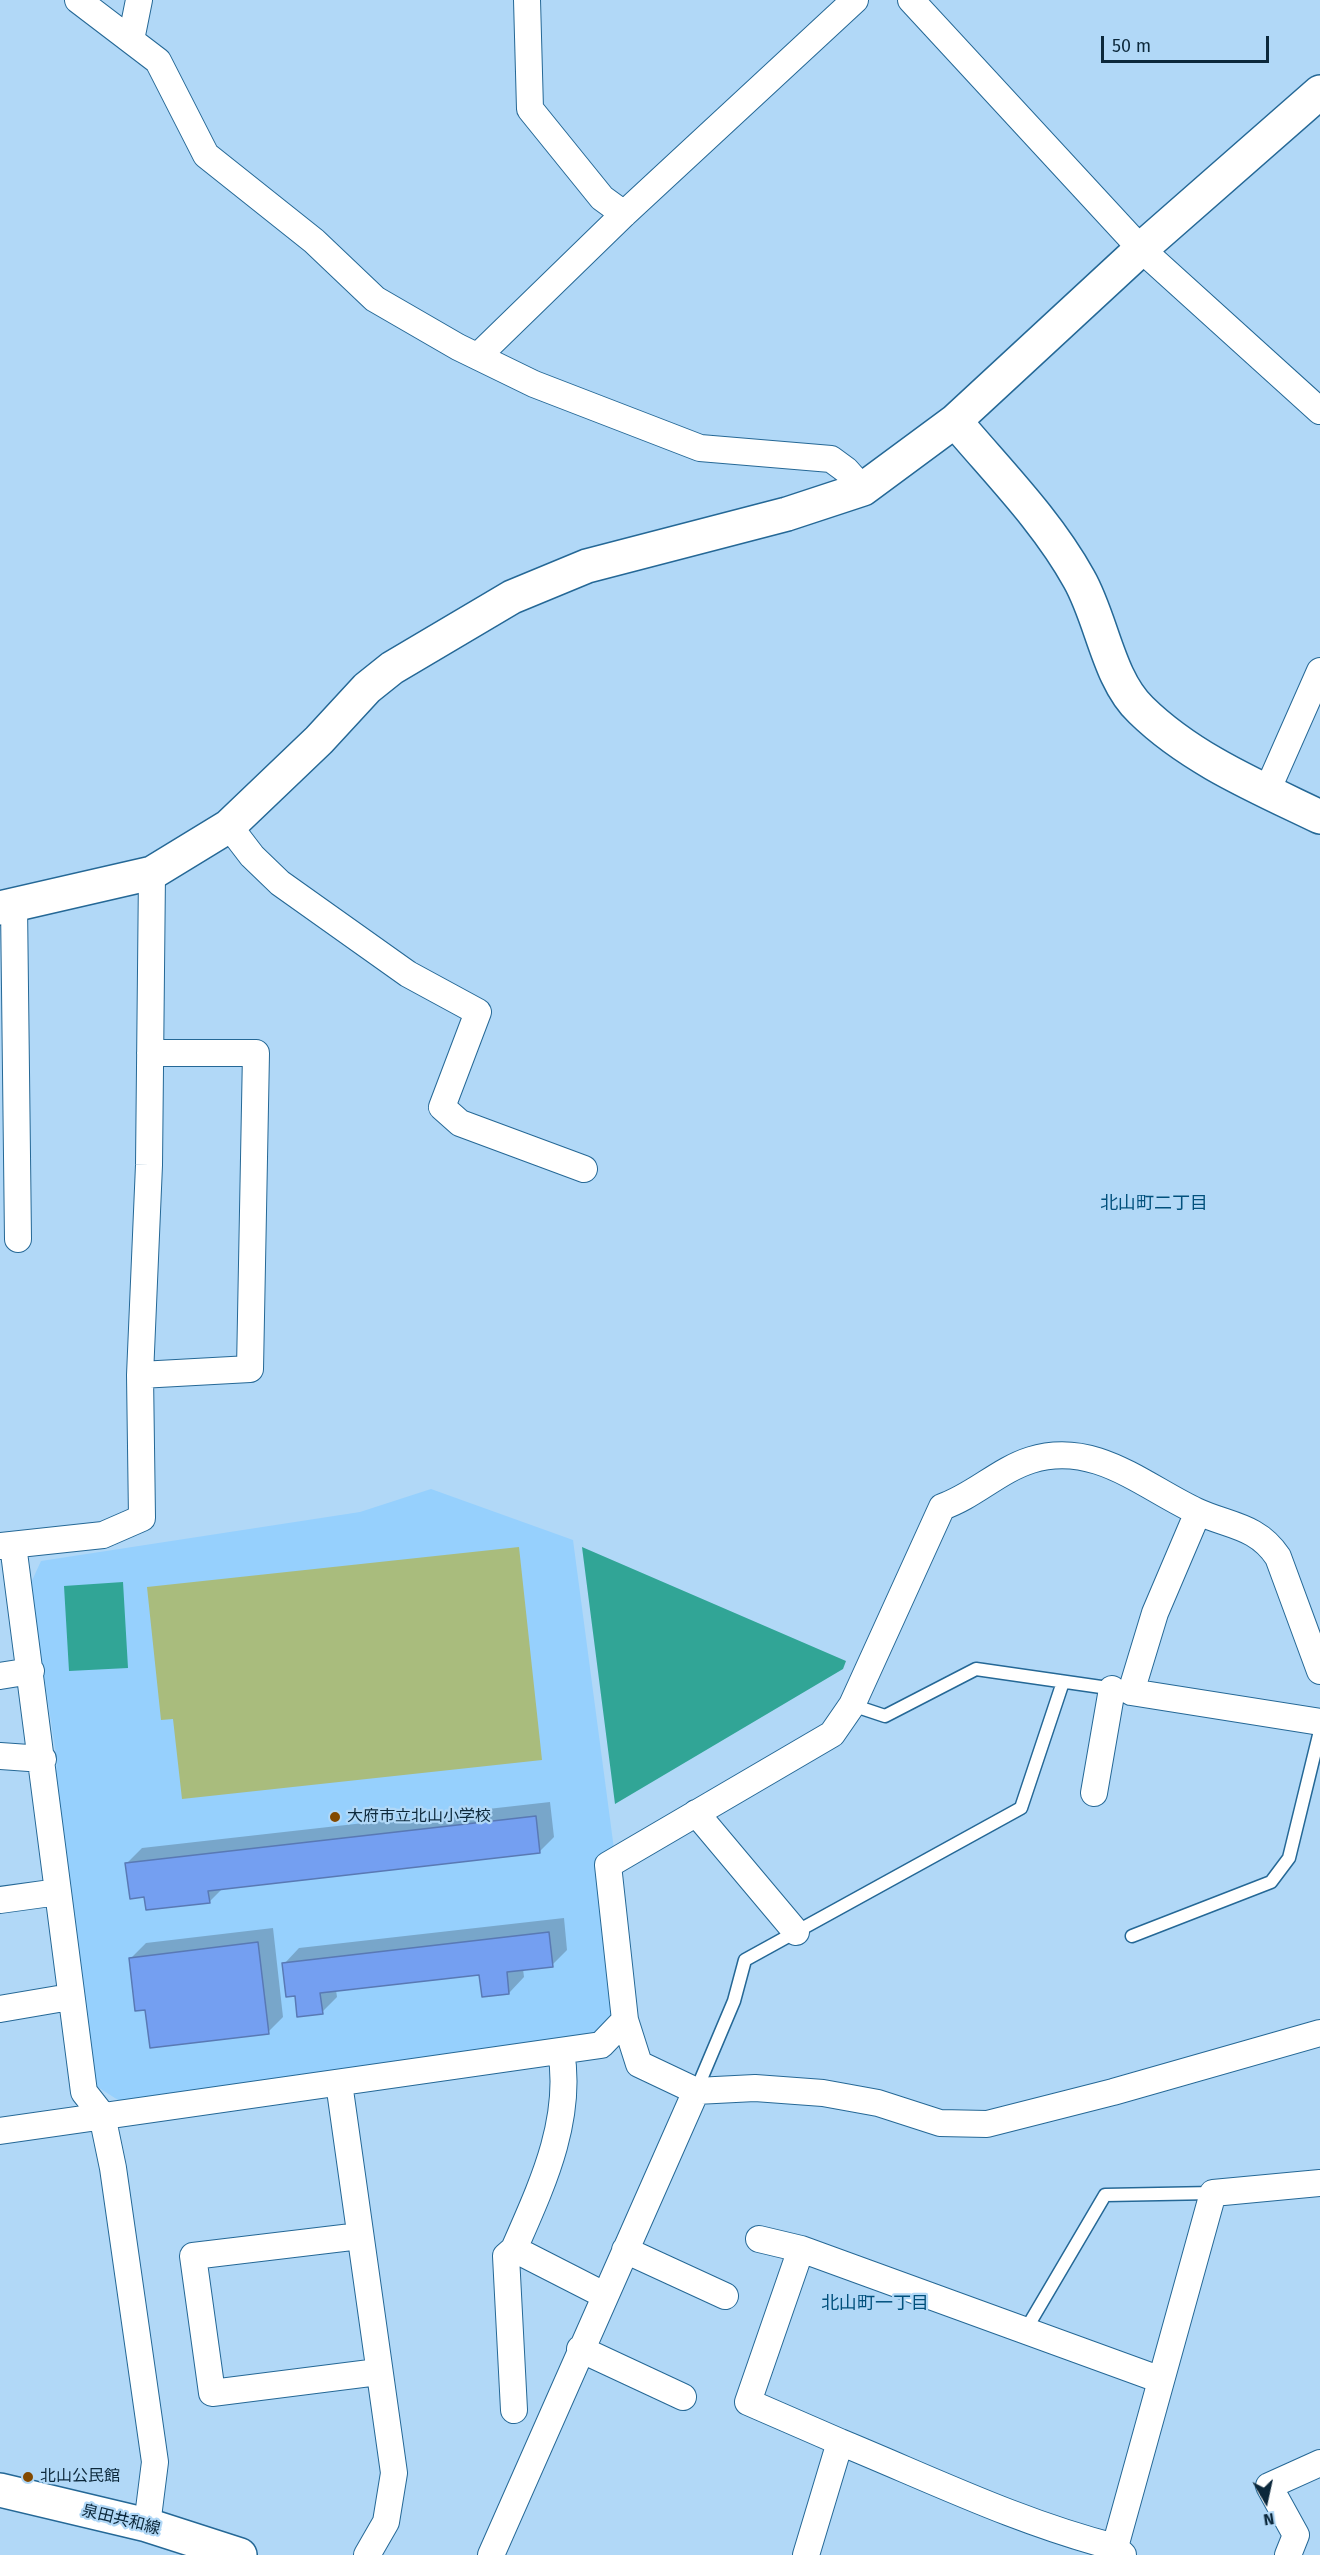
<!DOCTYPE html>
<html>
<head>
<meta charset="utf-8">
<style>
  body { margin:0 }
  #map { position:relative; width:1320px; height:2555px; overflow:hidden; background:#b1d8f7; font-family:"Fira Sans",sans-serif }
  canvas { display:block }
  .north { position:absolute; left:1236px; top:2471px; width:60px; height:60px; -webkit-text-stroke:4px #b1d8f7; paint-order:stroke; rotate:171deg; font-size:16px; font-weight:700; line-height:24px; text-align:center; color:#0c283b }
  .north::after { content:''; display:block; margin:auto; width:21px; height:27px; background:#0c283b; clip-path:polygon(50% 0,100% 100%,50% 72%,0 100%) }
  .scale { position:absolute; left:1101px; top:36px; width:168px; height:27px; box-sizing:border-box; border:3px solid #0c283b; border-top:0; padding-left:8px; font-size:18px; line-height:21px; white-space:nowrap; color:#0c283b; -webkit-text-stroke:4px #b1d8f7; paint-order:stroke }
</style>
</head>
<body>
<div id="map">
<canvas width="1320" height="2555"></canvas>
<div class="north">N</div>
<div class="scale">50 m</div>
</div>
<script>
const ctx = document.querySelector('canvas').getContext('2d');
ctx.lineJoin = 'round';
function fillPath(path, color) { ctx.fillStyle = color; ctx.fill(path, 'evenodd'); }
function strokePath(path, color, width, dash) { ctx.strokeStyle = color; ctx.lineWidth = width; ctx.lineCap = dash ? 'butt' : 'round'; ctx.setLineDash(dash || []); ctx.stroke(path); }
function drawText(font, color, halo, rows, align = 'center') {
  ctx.font = font + ' "Fira Sans","Noto Sans JP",sans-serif'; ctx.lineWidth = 4.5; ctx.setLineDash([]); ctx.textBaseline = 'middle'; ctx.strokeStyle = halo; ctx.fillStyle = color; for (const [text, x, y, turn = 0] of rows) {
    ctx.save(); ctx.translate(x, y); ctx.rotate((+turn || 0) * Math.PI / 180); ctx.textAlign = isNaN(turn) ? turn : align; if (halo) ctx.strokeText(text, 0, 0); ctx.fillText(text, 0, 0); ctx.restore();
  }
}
const built = new Path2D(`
  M431 1489 573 1540 614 1849 617 2010 597 2033 129 2107 93 2084 55 1785 57 1761 30 1585 41 1561 360 1512Z`);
const green = new Path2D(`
  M519 1547 542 1760 182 1799 173 1719 161 1720 147 1587Z`);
const water = new Path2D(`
  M582 1547 846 1661 843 1669 615 1804Z
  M123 1582 128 1668 69 1671 64 1586Z`);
const shadow = new Path2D(`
  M550 1802 554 1837 539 1852 223 1888 209 1902 146 1896 127 1863 142 1848Z
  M564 1918 567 1950 552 1965 523 1969 524 1977 509 1993 481 1973 336 1990 337 1997 322 2012 296 1995 284 1964 299 1948Z
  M273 1928 283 2017 268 2032 147 2008 131 1958 146 1943Z`);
const building = new Path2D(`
  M536 1816 540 1853 208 1891 210 1903 146 1910 144 1897 130 1899 125 1863Z
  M549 1932 553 1967 507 1972 509 1994 482 1997 479 1975 320 1993 323 2014 297 2017 295 1996 286 1997 282 1963Z
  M258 1942 269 2034 150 2048 145 2010 135 2011 129 1958Z`);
const lane = new Path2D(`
  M852 1705 885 1716 976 1669 1115 1689
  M1132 1936 1271 1882 1289 1858 1320 1731
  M696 2091 734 2001 745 1960 1021 1808 1063 1682
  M1025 2331 1105 2195 1213 2193`);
const street = new Path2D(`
  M78 0 158 61 206 155 314 241 375 299 458 347 534 384 700 448 831 459 846 470 863 489
  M527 0 530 109 602 198 624 214
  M911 0 1141 249 1320 411
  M131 40 139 0
  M478 356 624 214 855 0
  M1267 791 1320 671
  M229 826 252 856 280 883 408 974 478 1012 442 1107 460 1123 584 1169
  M14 905 18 1239
  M140 1375 250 1369 256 1053H150
  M1198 1512 1155 1613 1131 1692 1320 1722
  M13 1545 84 2092 102 2115 113 2168 155 2462 147 2525
  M0 1546 103 1535 142 1518 140 1375 149 1165 152 873
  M1320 1671 1278 1557C1257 1525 1228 1526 1196 1511 1143 1486 1094 1440 1031 1460 999 1470 974 1496 942 1507L852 1705 832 1734 608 1865 625 2020 639 2064 696 2091 755 2088 823 2093 878 2103 940 2123 987 2124 1113 2092 1320 2033
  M0 1676 31 1671
  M0 1756 43 1759
  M1094 1793 1112 1689
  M696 1813 796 1932
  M0 1900 58 1892
  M0 2009 70 1997
  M561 2051C573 2121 541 2187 514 2249L604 2295
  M339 2083 394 2473 386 2522 367 2555
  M0 2131 601 2045 625 2020
  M360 2236 193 2256 212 2393 378 2372
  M759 2239 801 2249 1161 2380
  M514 2249 506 2256 514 2410
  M801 2249 748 2402 840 2442 806 2555
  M625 2250 725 2296
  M580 2349 683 2397
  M840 2442C930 2479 1020 2523 1115 2547
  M491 2555 696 2091
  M1123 2555 1115 2547 1213 2193 1320 2183
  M1288 2555 1296 2535 1269 2486 1320 2463`);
const secondary = new Path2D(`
  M955 421C998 472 1047 521 1079 579 1102 619 1108 679 1141 710 1191 759 1258 787 1320 817
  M0 908 152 873 229 826 319 740 367 688 392 668 512 597 587 566 787 514 863 489 955 421 1141 249 1320 92
  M0 2490 147 2525 240 2555`);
const markers = [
  [335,1817,6,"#834900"],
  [28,2477,6,"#834900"]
];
const poiNames = [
  ["大府市立北山小学校",347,1817],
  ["北山公民館",40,2477]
];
const streetNames = [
  ["泉田共和線",121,2520,14]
];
const neighbourhoodNames = [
  ["北山町二丁目",1154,1204],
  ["北山町一丁目",875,2304]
];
fillPath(built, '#96d0fd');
fillPath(green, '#a9bc7d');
fillPath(water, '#31a596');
fillPath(shadow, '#0003');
fillPath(building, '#749ff1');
strokePath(building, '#5979b4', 1.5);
strokePath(lane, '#256896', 15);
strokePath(street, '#256896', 28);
strokePath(secondary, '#256896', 36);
strokePath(lane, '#fff', 12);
strokePath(street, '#fff', 26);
strokePath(secondary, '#fff', 33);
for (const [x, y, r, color] of markers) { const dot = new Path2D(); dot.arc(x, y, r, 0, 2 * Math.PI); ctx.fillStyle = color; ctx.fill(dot); strokePath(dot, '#b1d8f7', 2); }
drawText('16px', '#0c283b', '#b1d8f7', poiNames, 'left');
drawText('16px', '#0c283b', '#b1d8f7', streetNames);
drawText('18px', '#01507c', '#b1d8f7', neighbourhoodNames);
</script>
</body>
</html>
